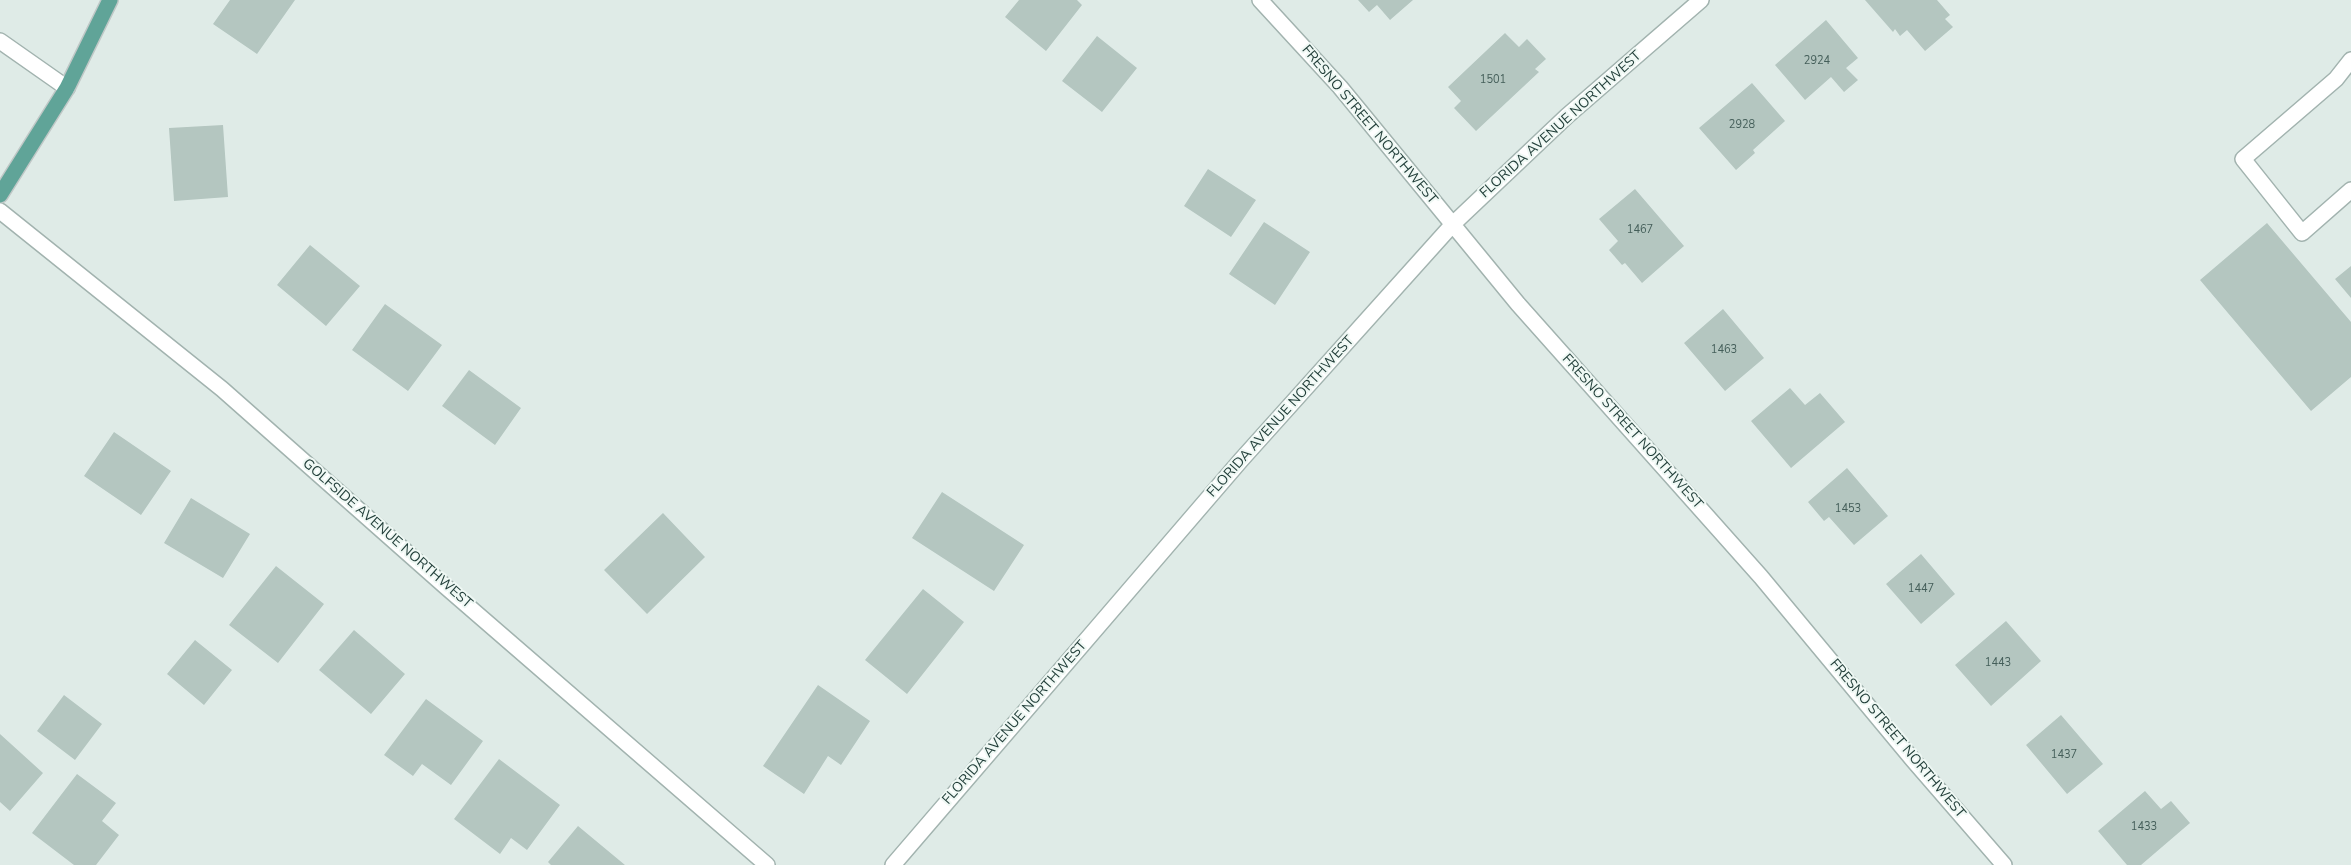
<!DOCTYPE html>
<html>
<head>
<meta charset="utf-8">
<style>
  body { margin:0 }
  canvas { display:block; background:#dfebe7 }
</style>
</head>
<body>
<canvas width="2351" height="865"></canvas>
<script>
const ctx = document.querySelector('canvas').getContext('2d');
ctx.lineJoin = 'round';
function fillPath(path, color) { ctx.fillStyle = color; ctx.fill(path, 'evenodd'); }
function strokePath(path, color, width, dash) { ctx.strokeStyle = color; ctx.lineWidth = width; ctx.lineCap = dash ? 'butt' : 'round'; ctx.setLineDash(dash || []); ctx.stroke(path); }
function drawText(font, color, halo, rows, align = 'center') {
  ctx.font = font + ' "Nunito Sans",sans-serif'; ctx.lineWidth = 4; ctx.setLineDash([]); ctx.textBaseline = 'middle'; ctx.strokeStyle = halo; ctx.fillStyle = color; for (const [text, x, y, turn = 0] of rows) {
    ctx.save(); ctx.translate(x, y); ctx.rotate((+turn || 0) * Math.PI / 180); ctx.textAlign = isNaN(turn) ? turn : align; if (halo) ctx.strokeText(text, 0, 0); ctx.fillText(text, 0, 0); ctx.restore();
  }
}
const building = new Path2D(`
  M230 0H295L257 54 213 24Z
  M1019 0H1077L1082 5 1046 51 1005 17Z
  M1358 0H1413L1390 20 1377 5 1369 12Z
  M1865 0H1937L1950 15 1945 19 1953 27 1925 51 1907 30 1900 36 1895 29 1893 32Z
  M1826 20 1858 58 1846 68 1858 80 1844 92 1831 77 1805 100 1775 65Z
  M1505 33 1519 47 1527 39 1546 59 1535 69 1539 72 1476 131 1454 108 1461 101 1448 87Z
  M1097 36 1137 68 1102 112 1062 81Z
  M1752 83 1785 121 1753 150 1755 153 1736 170 1699 128Z
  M223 125 228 197 174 201 169 128Z
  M1208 169 1256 200 1231 237 1184 206Z
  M1635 189 1684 246 1642 283 1625 263 1622 265 1609 250 1618 241 1599 219Z
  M1264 222 1310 252 1275 305 1229 274Z
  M2267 223 2351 322V377L2311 411 2200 280Z
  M310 245 360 286 326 326 277 285Z
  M2351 266V298L2335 279Z
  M385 304 442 345 408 391 352 350Z
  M1723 309 1764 358 1725 391 1684 343Z
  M469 370 521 408 495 445 442 406Z
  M1790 388 1805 405 1820 393 1845 422 1791 468 1751 421Z
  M114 432 171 471 141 515 84 476Z
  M1847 468 1888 516 1854 545 1829 517 1824 521 1808 502Z
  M942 492 1024 545 994 591 912 538Z
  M191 498 250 534 223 578 164 543Z
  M663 513 705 557 647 614 604 570Z
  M1921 554 1955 594 1921 624 1886 584Z
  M276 566 324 604 278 663 229 625Z
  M923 589 964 622 907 694 865 660Z
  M2006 621 2041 661 1991 706 1955 665Z
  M354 630 405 674 371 714 319 670Z
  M195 640 232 670 204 705 167 674Z
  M818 685 870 721 841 765 828 756 804 794 763 766Z
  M64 695 102 724 75 760 37 731Z
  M426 699 483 741 451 785 422 764 413 776 384 755Z
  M2061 715 2103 764 2067 794 2026 745Z
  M0 734 43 773 10 811 0 802Z
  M499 759 560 805 527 850 511 838 500 854 454 819Z
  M77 774 116 803 102 821 119 835 96 865H74L32 833Z
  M2145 791 2161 809 2171 801 2190 823 2141 865H2127L2098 831Z
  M578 826 625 865H551L548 862Z`);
const minor = new Path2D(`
  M1260 0 1340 87 1518 304 1761 577 1913 760 2004 865
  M0 41 67 88
  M2351 60 2336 79 2243 159 2302 233 2351 190
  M0 211 222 389 446 587 767 865
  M893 865 1241 460 1453 224 1567 116 1701 0`);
const major = new Path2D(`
  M0 195 67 88 110 0`);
const numberNames = [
  ["2924",1817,61],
  ["1501",1493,80],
  ["2928",1742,125],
  ["1467",1640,230],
  ["1463",1724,350],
  ["1453",1848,509],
  ["1447",1921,589],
  ["1443",1998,663],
  ["1437",2064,755],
  ["1433",2144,827]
];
const streetNames = [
  ["FRESNO STREET NORTHWEST",1369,125,50],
  ["FLORIDA AVENUE NORTHWEST",1561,125,-42],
  ["FLORIDA AVENUE NORTHWEST",1281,417,-48],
  ["FRESNO STREET NORTHWEST",1632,432,48],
  ["GOLFSIDE AVENUE NORTHWEST",387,534,41],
  ["FLORIDA AVENUE NORTHWEST",1015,723,-49],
  ["FRESNO STREET NORTHWEST",1897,739,50]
];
fillPath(building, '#b4c6c0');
strokePath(minor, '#a2b3af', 18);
strokePath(major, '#c0c8c7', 18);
strokePath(minor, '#fff', 15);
strokePath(major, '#60a498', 15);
drawText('11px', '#445e59', null, numberNames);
drawText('14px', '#1f3c37', '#eff8f4', streetNames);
</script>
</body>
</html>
